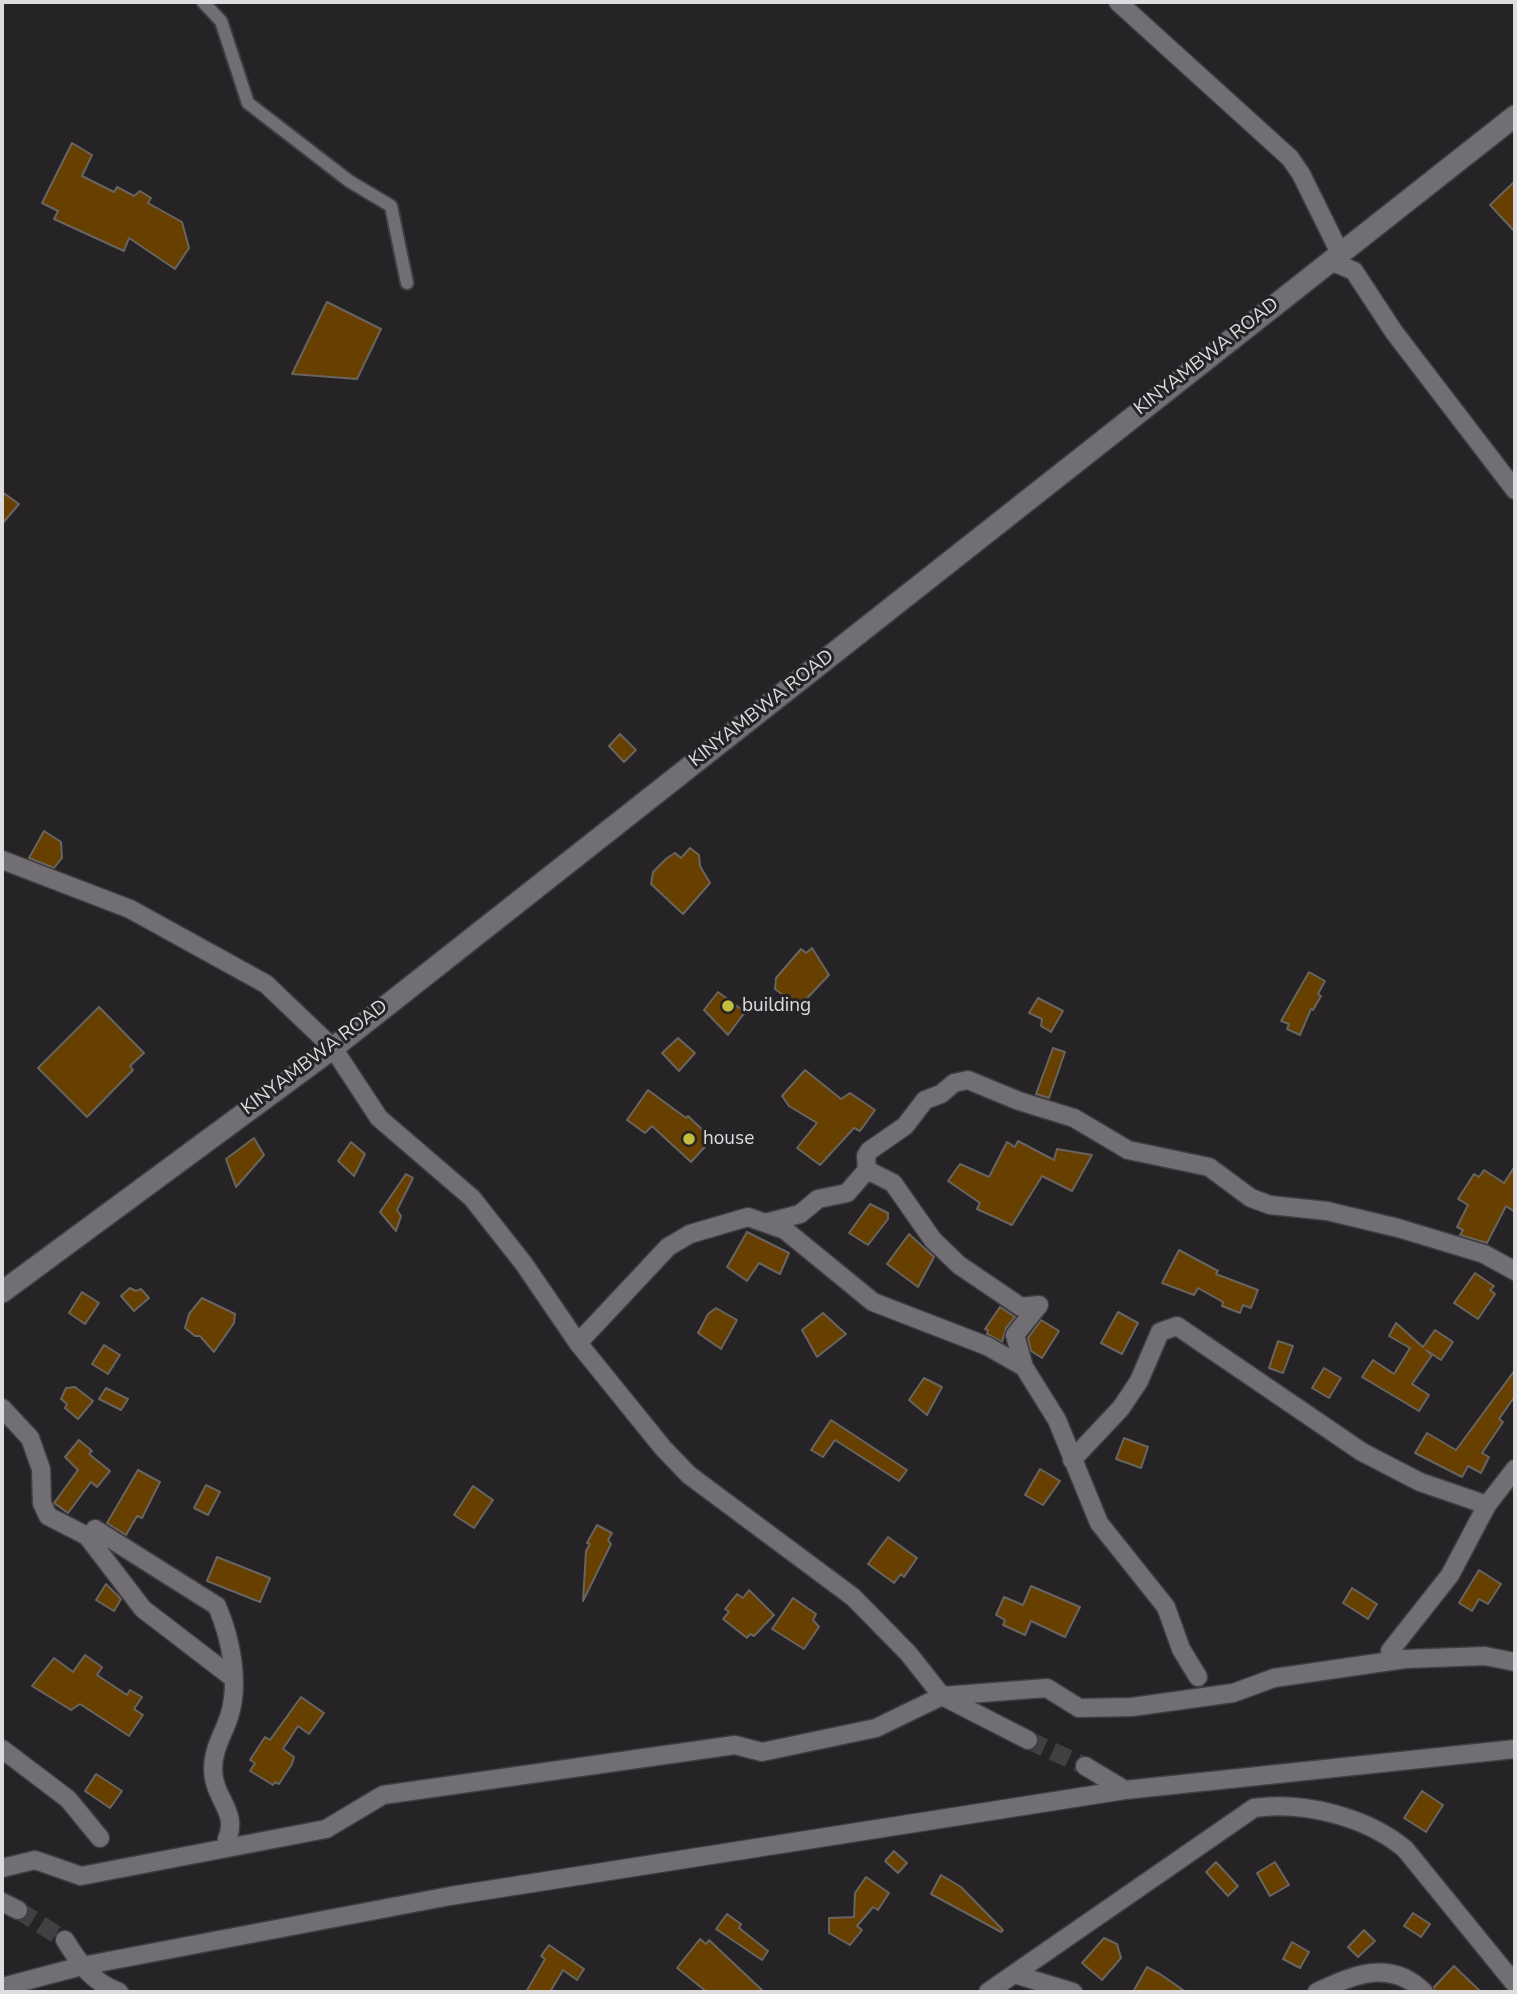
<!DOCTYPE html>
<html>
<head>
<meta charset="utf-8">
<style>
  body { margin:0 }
  #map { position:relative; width:1517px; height:1994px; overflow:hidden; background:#252326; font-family:"Nunito Sans",sans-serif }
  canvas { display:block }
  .frame { position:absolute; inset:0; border:4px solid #dedcdf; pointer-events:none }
</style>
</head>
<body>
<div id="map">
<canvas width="1517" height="1994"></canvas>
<div class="frame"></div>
</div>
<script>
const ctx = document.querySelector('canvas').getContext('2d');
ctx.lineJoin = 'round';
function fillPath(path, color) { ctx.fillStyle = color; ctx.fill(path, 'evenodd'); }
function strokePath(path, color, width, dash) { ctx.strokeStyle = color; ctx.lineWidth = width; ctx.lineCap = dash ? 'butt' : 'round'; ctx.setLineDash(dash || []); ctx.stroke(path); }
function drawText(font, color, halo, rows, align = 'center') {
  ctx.font = font + ' "Nunito Sans",sans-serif'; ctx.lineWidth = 6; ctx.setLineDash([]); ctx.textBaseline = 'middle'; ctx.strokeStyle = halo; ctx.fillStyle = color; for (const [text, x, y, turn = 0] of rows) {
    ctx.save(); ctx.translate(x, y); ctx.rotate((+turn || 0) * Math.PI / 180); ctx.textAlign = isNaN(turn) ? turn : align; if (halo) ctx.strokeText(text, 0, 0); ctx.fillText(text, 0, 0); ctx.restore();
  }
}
const building = new Path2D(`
  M72 143 92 155 82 176 114 192 117 187 134 196 140 191 151 198 148 203 182 222 189 248 175 269 129 238 124 251 54 219 58 211 42 203Z
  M1515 181V232L1490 205Z
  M327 302 381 329 357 379 292 374Z
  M2 492 19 504 2 524Z
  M620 734 636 750 624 762 609 746Z
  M44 831 61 842 62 858 54 868 29 858Z
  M690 848 699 855 700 866 710 883 683 914 651 884 653 872 667 858 675 853 681 858Z
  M812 948 829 975 794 1012 785 1001 787 998 775 989 776 978 801 949 806 953Z
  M1309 972 1325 981 1318 994 1321 996 1313 1010 1311 1009 1300 1035 1287 1029 1289 1024 1281 1021Z
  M718 992 745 1012 728 1035 704 1010Z
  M1038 998 1063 1011 1051 1032 1041 1026 1042 1019 1029 1013Z
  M99 1007 144 1053 130 1066 133 1070 87 1117 38 1068Z
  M678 1038 695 1053 679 1071 662 1053Z
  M1053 1048 1065 1052 1049 1098 1036 1094Z
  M805 1070 841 1099 850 1093 875 1110 860 1131 854 1128 820 1165 797 1148 817 1123 789 1106 782 1096Z
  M648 1090 686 1118 688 1116 712 1139 691 1162 652 1126 645 1133 627 1120Z
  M254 1138 264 1155 236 1187 226 1159Z
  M1018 1141 1054 1160 1057 1149 1092 1155 1072 1191 1042 1176 1012 1225 977 1209 980 1203 948 1181 960 1164 989 1177 1007 1142 1015 1147Z
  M351 1142 365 1154 354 1176 338 1161Z
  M1515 1166V1212L1506 1206 1487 1243 1460 1235 1463 1230 1457 1227 1468 1205 1458 1199 1474 1174 1479 1177 1484 1170 1504 1183Z
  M406 1174 413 1178 397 1210 401 1216 396 1231 380 1212Z
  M870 1204 888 1213V1219L868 1245 849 1233Z
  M747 1232 789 1253 780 1274 759 1263 747 1281 727 1267Z
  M909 1234 934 1257 918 1287 887 1264Z
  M1179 1250 1218 1271 1216 1274 1258 1290 1251 1308 1243 1305 1240 1313 1222 1306 1223 1302 1198 1288 1194 1295 1162 1283Z
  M1475 1273 1494 1286 1490 1290 1495 1294 1478 1319 1454 1303Z
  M130 1288 136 1291 141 1289 149 1298 134 1311 121 1296Z
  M82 1292 99 1303 85 1324 69 1313Z
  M202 1298 235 1314 234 1323 214 1352 200 1336H195L185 1328 189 1314Z
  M1000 1307 1015 1317 1006 1328 1002 1342 987 1334 988 1330 985 1329Z
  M716 1308 737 1320 721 1349 698 1333 708 1314Z
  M1118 1312 1138 1323 1122 1354 1101 1343Z
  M823 1313 846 1334 817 1357 802 1330Z
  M1041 1320 1059 1331 1042 1358 1031 1351 1028 1338Z
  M1396 1323 1423 1347 1435 1330 1453 1342 1441 1360 1426 1350 1432 1355 1412 1384 1429 1395 1419 1411 1362 1377 1373 1360 1394 1374 1410 1348 1389 1336Z
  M1278 1341 1293 1346 1283 1373 1269 1368Z
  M104 1345 120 1355 108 1374 92 1364Z
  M1324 1368 1341 1378 1329 1398 1312 1388Z
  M1515 1370V1396L1499 1419 1503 1422 1482 1453 1489 1457 1481 1473 1468 1466 1462 1477 1415 1453 1427 1433 1456 1450Z
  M924 1378 942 1387 927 1415 909 1400Z
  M75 1387 93 1401 78 1419 65 1408 67 1404 61 1399 66 1388Z
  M106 1388 128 1399 121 1410 99 1399Z
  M831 1420 907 1470 899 1481 835 1440 823 1457 811 1450Z
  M1124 1438 1148 1447 1141 1468 1116 1459Z
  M79 1440 92 1451 89 1454 110 1471 97 1487 91 1482 68 1513 54 1503 78 1470 65 1457Z
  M1040 1469 1060 1481 1043 1505 1025 1495Z
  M138 1470 160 1482 142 1518 137 1516 126 1535 107 1523Z
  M206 1485 220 1492 208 1515 194 1508Z
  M473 1486 493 1500 474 1528 454 1515Z
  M597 1525 612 1533 608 1540 611 1544 583 1601 586 1551 590 1544 587 1543Z
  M888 1537 917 1558 904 1577 901 1574 894 1583 868 1564Z
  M217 1557 270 1578 260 1602 207 1581Z
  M1479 1570 1501 1584 1488 1604 1479 1599 1472 1611 1459 1603Z
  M106 1584 121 1599 114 1611 96 1600Z
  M1031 1586 1080 1607 1065 1637 1031 1621 1025 1635 1003 1625 1005 1620 996 1615 1004 1597 1023 1605Z
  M1352 1588 1377 1604 1368 1619 1343 1603Z
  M749 1590 774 1615 754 1636 750 1634 747 1638 723 1619 729 1612 725 1609 737 1594 743 1598Z
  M793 1598 816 1614 813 1620 819 1627 804 1649 772 1629Z
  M85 1655 102 1667 97 1675 127 1695 130 1690 142 1697 134 1709 143 1715 129 1736 80 1704 71 1710 32 1686 54 1658 73 1672Z
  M301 1697 324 1713 309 1734 298 1726 283 1749 294 1757 292 1764 279 1784 275 1782 273 1785 250 1771 255 1763 250 1760 265 1737 270 1740Z
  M96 1774 122 1791 110 1808 85 1791Z
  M1422 1791 1443 1805 1426 1832 1404 1818Z
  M894 1851 907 1863 898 1873 885 1861Z
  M1216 1862 1238 1886 1228 1896 1206 1872Z
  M1275 1862 1289 1885 1270 1896 1257 1873Z
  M941 1875 961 1887 1003 1930 1001 1932 931 1894Z
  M866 1877 889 1893 878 1910 873 1907 857 1926 862 1930 850 1945 829 1933V1918L854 1917 855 1893Z
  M1413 1913 1430 1924 1421 1937 1404 1926Z
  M727 1914 741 1924 739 1928 768 1951 762 1960 716 1929Z
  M1364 1930 1375 1941 1358 1957 1348 1947Z
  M1104 1938 1117 1944 1121 1958 1102 1980 1082 1963Z
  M700 1939 706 1944 709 1940 764 1992H707L677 1968Z
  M1292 1942 1309 1952 1300 1968 1283 1959Z
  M549 1945 584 1969 577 1980 563 1970 550 1992H526L545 1959 541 1956Z
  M1454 1966 1481 1992H1435L1434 1987Z
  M1147 1967 1160 1974 1186 1992H1133Z`);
const minorTunnel = new Path2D(`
  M1028 1740 1085 1766
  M18 1910 65 1940`);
const pedestrian = new Path2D(`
  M203 2 221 21 248 103 349 181 391 206 407 283`);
const minor = new Path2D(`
  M1118 2 1290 158 1301 174 1340 253
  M1330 261 1354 271 1394 332 1515 490
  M2 860 130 909 266 984 333 1048 379 1118 472 1198 524 1264 578 1343 663 1448 689 1475 853 1597 908 1653 942 1696 1028 1740
  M867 1170 866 1156 869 1151 905 1126 925 1100 941 1094 954 1083 968 1080 1019 1101 1074 1118 1128 1150 1209 1167 1251 1198 1270 1205 1327 1211 1398 1228 1484 1254 1515 1271
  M769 1222 800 1214 818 1199 847 1193 867 1170 893 1183 933 1240 959 1265 1021 1307 1039 1305 1015 1335 1024 1367
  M578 1343 668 1247 690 1234 748 1217 785 1230 873 1302 987 1346 1024 1367 1057 1420 1099 1523 1166 1607 1181 1649 1198 1677
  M2 1408 30 1438 41 1469 42 1503 48 1516 87 1536 143 1609 233 1678
  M1072 1460 1121 1408 1139 1381 1160 1332 1177 1326 1362 1452 1420 1482 1487 1505
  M95 1529 217 1606C231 1639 240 1683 229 1717 223 1735 213 1749 213 1769 213 1798 239 1812 227 1839
  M1390 1651 1450 1575 1487 1505 1515 1469
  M2 1749 68 1799 100 1838
  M1085 1766 1125 1790
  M2 1868 35 1860 81 1876 326 1829 383 1795 735 1745 762 1752 876 1728 942 1696 1047 1688 1079 1708 1132 1707 1233 1693 1274 1678 1405 1659 1485 1656 1515 1662
  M2 1902 18 1910
  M65 1940C80 1964 92 1982 119 1992
  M1014 1974 1073 1992
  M2 1987 82 1966 450 1896 1125 1790 1515 1749
  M988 1992 1254 1808C1304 1801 1367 1817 1405 1849L1515 1984
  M1317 1992C1354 1974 1391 1959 1424 1992`);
const tertiary = new Path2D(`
  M2 1292 333 1048 1515 116`);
const markers = [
  [728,1006,7,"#c4bd3e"],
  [689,1139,7,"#c4bd3e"]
];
const streetNames = [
  ["KINYAMBWA ROAD",1207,357,-38],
  ["KINYAMBWA ROAD",762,709,-38],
  ["KINYAMBWA ROAD",315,1058,-37]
];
const poiNames = [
  ["building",742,1006],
  ["house",703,1139]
];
fillPath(building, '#674000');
strokePath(building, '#686460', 2);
strokePath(minorTunnel, '#413f42', 18, [18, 9]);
strokePath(pedestrian, '#403e41', 16);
strokePath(minor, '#403e41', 21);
strokePath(tertiary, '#403e41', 24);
strokePath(pedestrian, '#716f73', 12);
strokePath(minor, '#716f73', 18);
strokePath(tertiary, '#716f73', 21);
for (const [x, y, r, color] of markers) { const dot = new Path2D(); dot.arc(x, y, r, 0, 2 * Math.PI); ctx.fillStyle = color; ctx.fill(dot); strokePath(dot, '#252326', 2.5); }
drawText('19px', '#dedcdf', '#252326', streetNames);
drawText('19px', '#dedcdf', '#252326', poiNames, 'left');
</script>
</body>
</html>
